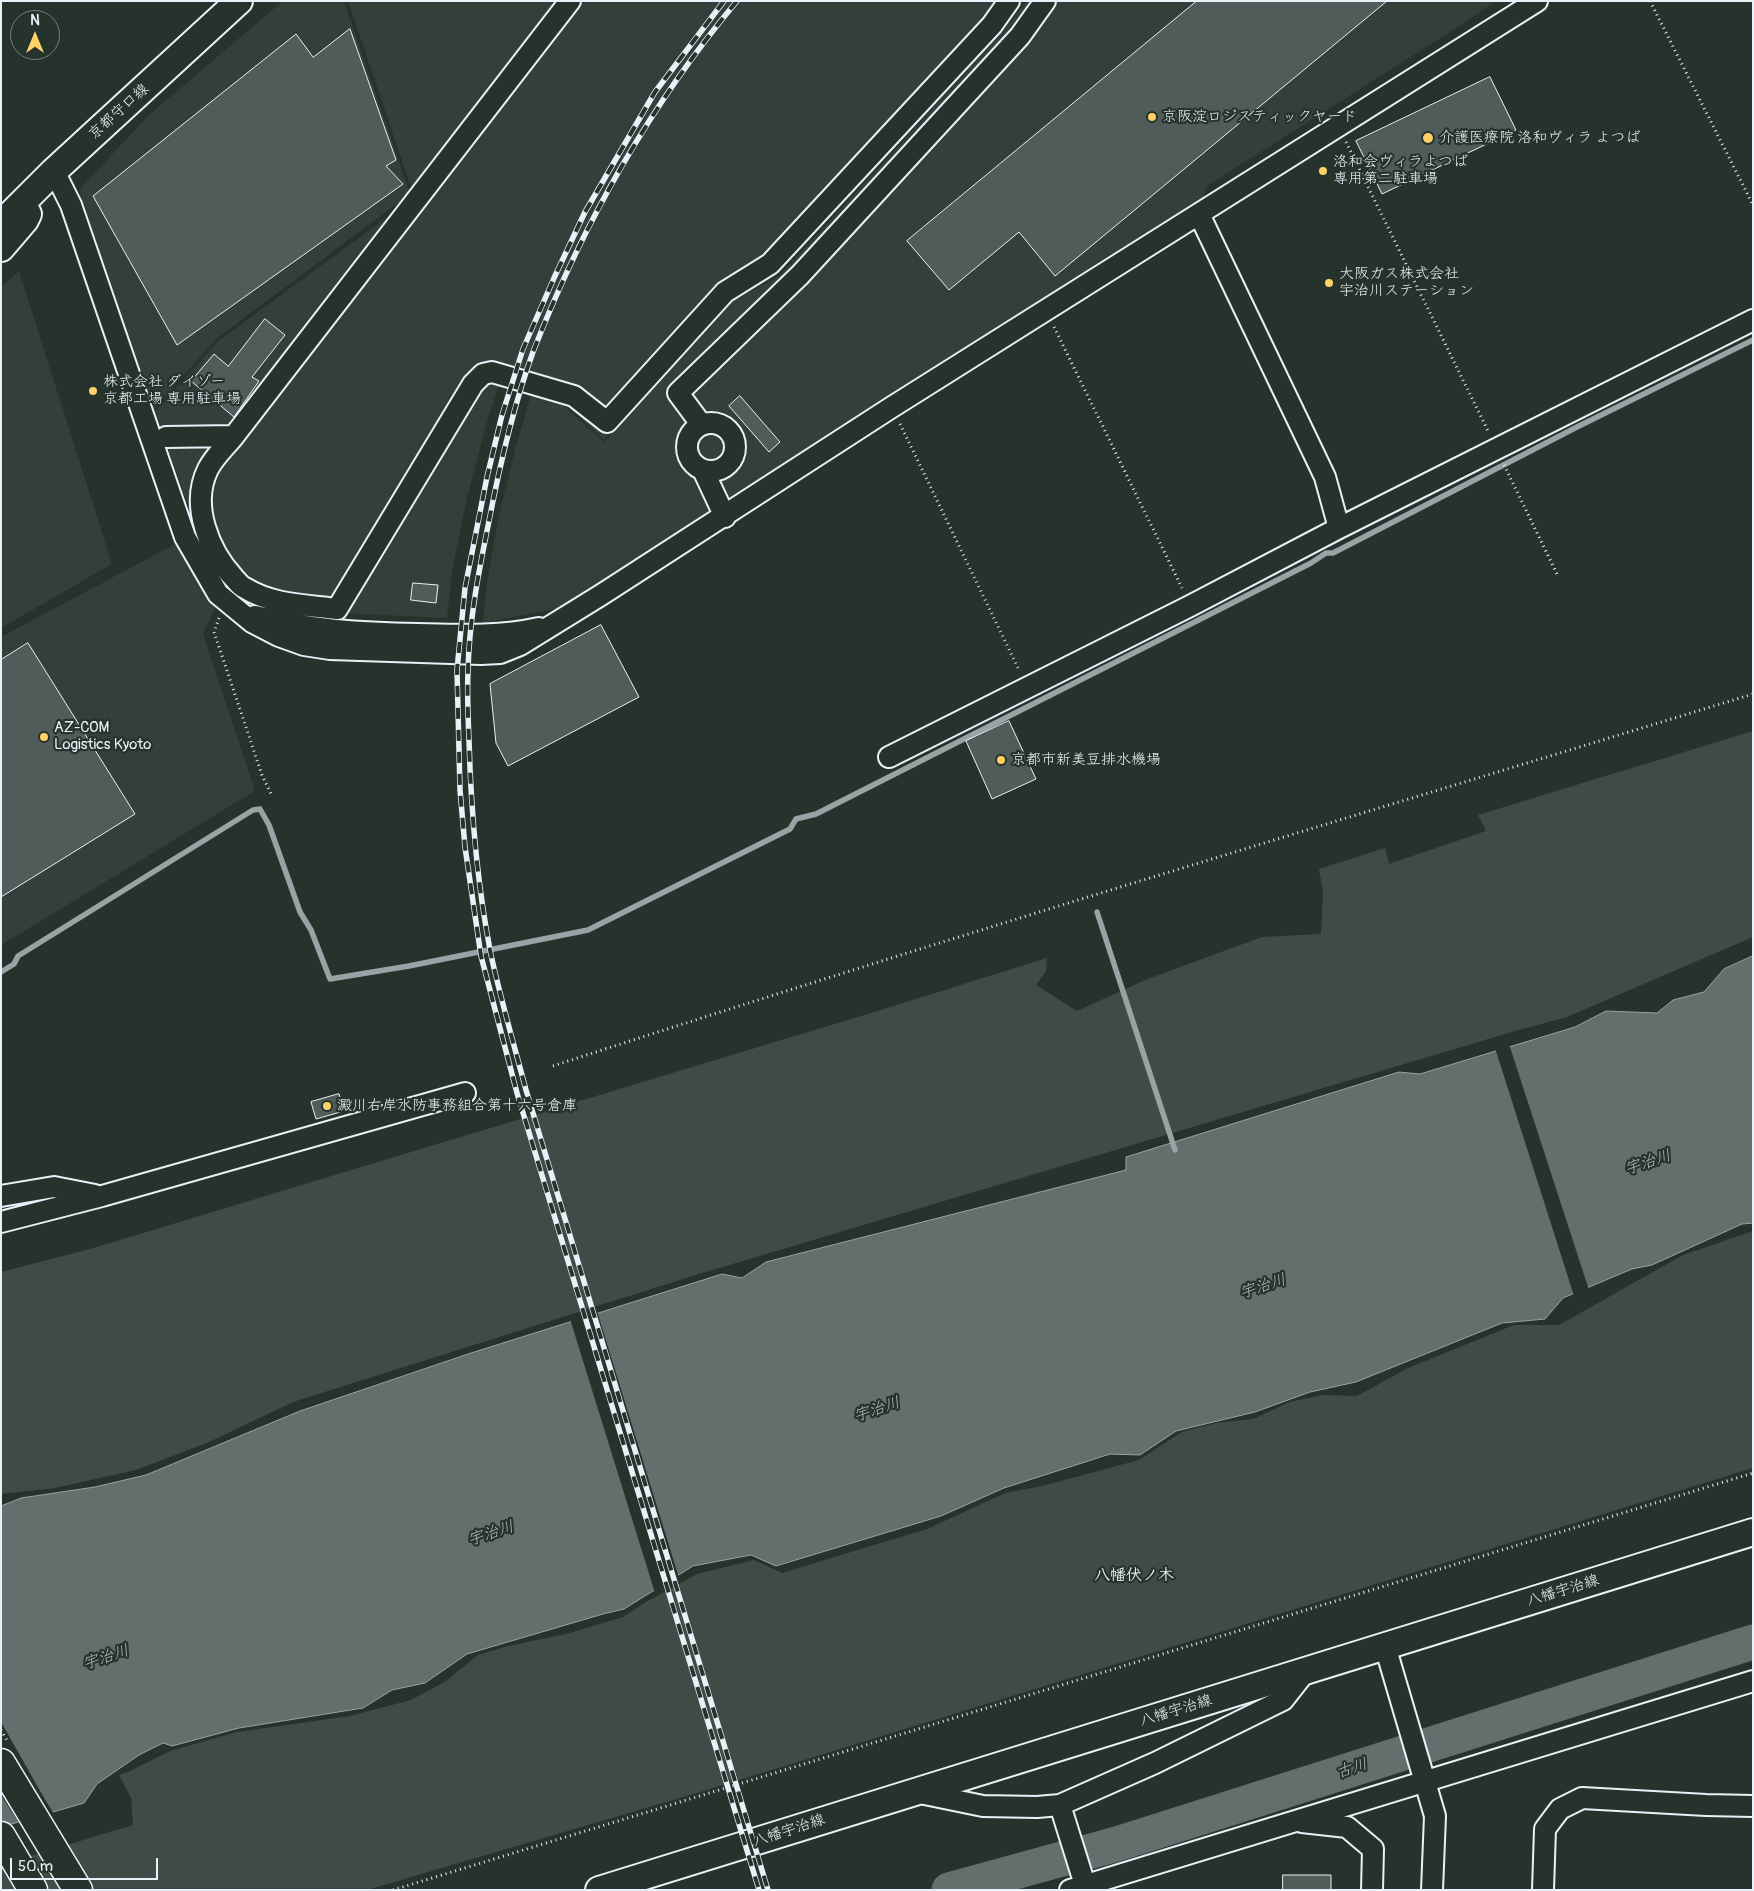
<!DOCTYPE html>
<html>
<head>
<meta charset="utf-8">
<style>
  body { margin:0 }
  #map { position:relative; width:1754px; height:1891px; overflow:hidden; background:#26332d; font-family:Pangolin,sans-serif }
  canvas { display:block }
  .frame { position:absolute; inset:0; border:2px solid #e8f1f8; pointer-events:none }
  .north { position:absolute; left:10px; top:10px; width:50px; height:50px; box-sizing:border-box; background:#26332d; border:1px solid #747f7e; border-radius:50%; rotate:0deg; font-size:14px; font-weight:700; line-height:20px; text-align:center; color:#e8f1f8 }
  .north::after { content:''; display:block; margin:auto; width:18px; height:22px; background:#ffd166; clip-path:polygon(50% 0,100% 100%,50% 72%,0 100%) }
  .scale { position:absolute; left:10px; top:1858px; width:148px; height:22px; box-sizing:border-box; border:2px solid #e8f1f8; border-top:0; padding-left:6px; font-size:15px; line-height:18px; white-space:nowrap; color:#e8f1f8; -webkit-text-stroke:4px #26332d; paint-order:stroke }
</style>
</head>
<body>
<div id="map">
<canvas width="1754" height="1891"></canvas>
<div class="frame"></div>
<div class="north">N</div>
<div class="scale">50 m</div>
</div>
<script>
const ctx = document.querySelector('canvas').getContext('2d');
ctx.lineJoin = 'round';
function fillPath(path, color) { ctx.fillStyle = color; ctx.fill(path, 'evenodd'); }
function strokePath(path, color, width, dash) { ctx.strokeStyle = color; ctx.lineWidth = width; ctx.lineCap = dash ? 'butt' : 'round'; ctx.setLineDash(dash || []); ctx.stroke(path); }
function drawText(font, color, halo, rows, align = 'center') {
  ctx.font = font + ' Pangolin,"Klee One",sans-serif'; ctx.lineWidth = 4.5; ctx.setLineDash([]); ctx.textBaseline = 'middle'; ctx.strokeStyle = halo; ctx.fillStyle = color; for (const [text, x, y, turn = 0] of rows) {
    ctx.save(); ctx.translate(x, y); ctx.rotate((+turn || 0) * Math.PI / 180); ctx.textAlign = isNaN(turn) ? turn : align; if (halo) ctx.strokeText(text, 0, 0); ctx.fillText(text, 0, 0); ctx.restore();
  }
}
const built = new Path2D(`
  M283 1H344L410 194 216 339 154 409 79 190 149 115Z
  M348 1H1022L1001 31 976 61 776 276 730 301 604 440 565 404 499 384 486 425 467 498 452 571 447 618 317 612 259 602 196 528 155 412 217 342 412 199 413 193Z
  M1026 1H1496L1464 23 1207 186 1203 199 625 568 561 608 483 623 487 582 498 519 516 446 531 395 563 405 604 442 731 302 778 277 1002 33Z
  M19 271 112 564 1 628V287Z
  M181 541 215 608 203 634 255 791 1 945V637Z`);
const green = new Path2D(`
  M1753 731V937L1567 1017 1515 1031 699 1274 293 1402 209 1442 136 1470 55 1488 1 1494V1272L90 1249 871 1013 1047 958 1046 971 1036 985 1077 1011 1145 980 1262 937 1321 934 1323 892 1319 869 1385 848 1389 864 1486 831 1478 815Z
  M1753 1231V1468L697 1793 367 1890H1V1865L133 1825 131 1798 119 1775 130 1771 170 1751 237 1732 350 1716 411 1700 446 1681 478 1655 508 1646 566 1634 623 1617 646 1602 697 1574 754 1560 782 1573 927 1529 1005 1493 1042 1486 1139 1460 1182 1432 1216 1423 1253 1419 1290 1402 1323 1395 1357 1396 1408 1368 1514 1325H1559L1683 1255Z`);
const water = new Path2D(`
  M1753 956V1223L1742 1224 1652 1265 1632 1269 1563 1298 1545 1319 1502 1323 1356 1382 1310 1392 1255 1412 1176 1431 1140 1455 1110 1454 1004 1488 941 1516 776 1566 751 1555 693 1566 624 1609 603 1614 467 1654 425 1683 392 1690 363 1708 239 1728 172 1746 163 1743 139 1755 97 1784 84 1803 1 1827V1506L21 1498 95 1487 146 1475 300 1411 468 1354 722 1274 742 1278 766 1262 1126 1170V1157L1399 1072 1420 1074 1575 1027 1606 1011 1657 1013 1673 1000 1704 992 1724 969Z`);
const pier = new Path2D(`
  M1509 1044 1589 1290 1574 1296 1495 1048Z
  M597 1311 679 1578 655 1593 570 1319Z
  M1 1722 43 1796 54 1814 20 1825 1 1795Z`);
const stream = new Path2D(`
  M1097 912 1175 1150
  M1 972 14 964 18 956 253 810 260 809 269 825 300 912 311 930 330 979 409 966 588 930 790 829 796 819 816 814 1311 563 1326 553H1333L1577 427 1753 340`);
const river = new Path2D(`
  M949 1890 1117 1844 1753 1642`);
const building = new Path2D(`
  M1197 1H1387L1055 276 1019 232 949 290 907 241Z
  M350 29 396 160 386 166 403 184 177 345 93 196 296 34 313 57Z
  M1490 77 1516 130 1382 194 1356 141Z
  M265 319 285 335 252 377 259 381 234 417 191 381 214 354 228 366Z
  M740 396 780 442 769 452 729 406Z
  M413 583 438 585 436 603 411 600Z
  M601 625 639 697 508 766 496 743 490 684Z
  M28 643 135 814 1 897V660Z
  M1009 721 1036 779 992 799 966 741Z
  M339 1094 344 1111 316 1119 311 1102Z
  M1283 1875H1331V1890H1283Z`);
const path = new Path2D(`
  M1650 1 1753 205
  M1346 142 1489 433
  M1054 327 1182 588
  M900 424 1019 670
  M1504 465 1557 574
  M219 618 214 632 262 775 271 794
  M553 1066C951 936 1352 817 1753 694
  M1 1730 8 1742
  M393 1890 1753 1473`);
const minor = new Path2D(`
  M54 171 71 205 185 537 218 594 252 622 279 636 304 645 330 649 481 654 500 653 520 645 601 595 892 407 1537 1
  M1199 214 1325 477 1339 528
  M687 447a24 24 0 1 1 48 0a24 24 0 1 1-48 0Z
  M701 424 678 393 800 275 1020 36 1045 1
  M234 436C226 446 214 457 208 469 190 505 209 551 234 578 237 581 240 586 245 588 272 605 306 605 337 609L473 384 483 374 492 372 574 396 607 422 725 292 770 264 992 25 1009 1
  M166 437 234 436 570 1
  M703 470 725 517
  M255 616C308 630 363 633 418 634 459 635 499 637 539 628
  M889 757 1190 606 1339 528 1753 320
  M1 1196 54 1187 95 1195
  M1 1222 102 1196 465 1093
  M1385 1646 1435 1816 1432 1890
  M915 1792 983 1806 1037 1807 1060 1805 1155 1763 1283 1700 1305 1672
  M1060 1805 1085 1885
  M1302 1822 1347 1827 1373 1849 1372 1890
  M1070 1890 1753 1681
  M1543 1890 1545 1829 1560 1809 1582 1798 1706 1805 1753 1806`);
const major = new Path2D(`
  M1 224 54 171 239 1
  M1 248 25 220 28 214
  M599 1890 1753 1532`);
const highway = new Path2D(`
  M1 1763 78 1890
  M1 1836 33 1890`);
const rail = new Path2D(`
  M724 1 655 92 585 212 554 278 523 349 502 415 487 477 465 588 457 670 460 790 465 847 481 956 517 1093 759 1890
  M737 1C650 105 582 226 533 352 513 407 500 464 489 521 479 570 469 620 468 671 467 694 468 717 469 740 471 812 477 884 491 955 501 1000 514 1045 526 1090L768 1890`);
const markers = [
  [1152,117,5,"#ffd166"],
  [1428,138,6,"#ffd166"],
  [1323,171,5,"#ffd166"],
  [1329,283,5,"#ffd166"],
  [93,391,5,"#ffd166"],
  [44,737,5,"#ffd166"],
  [1001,760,5,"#ffd166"],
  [327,1106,5,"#ffd166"]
];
const streetNames = [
  ["京都守口線",119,112,-42],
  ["八幡宇治線",1563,1591,-17],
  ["八幡宇治線",1176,1711,-17],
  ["八幡宇治線",789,1831,-18]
];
const poiNames = [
  ["京阪淀ロジスティックヤード",1162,117],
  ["介護医療院 洛和ヴィラ よつば",1439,138],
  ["洛和会ヴィラよつば",1333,162],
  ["専用第二駐車場",1333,179],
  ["大阪ガス株式会社",1339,274],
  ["宇治川ステーション",1339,291],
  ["株式会社 ダイゾー",103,382],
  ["京都工場 専用駐車場",103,399],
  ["AZ-COM",54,728],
  ["Logistics Kyoto",54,745],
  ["京都市新美豆排水機場",1011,760],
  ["澱川右岸水防事務組合第十六号倉庫",337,1106]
];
const waterNames = [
  ["宇治川",1648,1163,-18],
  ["宇治川",1263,1287,-18],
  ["宇治川",877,1410,-18],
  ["宇治川",491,1534,-18],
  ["宇治川",106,1658,-18],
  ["古川",1352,1769,-18]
];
const neighbourhoodNames = [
  ["八幡伏ノ木",1134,1576]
];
fillPath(built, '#333f3a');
fillPath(green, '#3e4b47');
fillPath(water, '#636f6d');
strokePath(water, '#98a3a5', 1);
fillPath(pier, '#26332d');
strokePath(stream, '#98a3a5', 5.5);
strokePath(river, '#636f6d', 35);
fillPath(building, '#505c59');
strokePath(building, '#e8f1f8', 1);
strokePath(minor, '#e8f1f8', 24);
strokePath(major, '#e8f1f8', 30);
strokePath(highway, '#e8f1f8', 31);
strokePath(path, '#e8f1f8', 3, [1, 4]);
strokePath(minor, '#26332d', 20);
strokePath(major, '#26332d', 26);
strokePath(highway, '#26332d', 28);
strokePath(rail, '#e8f1f8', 5.5);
strokePath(rail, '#26332d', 4, [11]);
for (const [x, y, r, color] of markers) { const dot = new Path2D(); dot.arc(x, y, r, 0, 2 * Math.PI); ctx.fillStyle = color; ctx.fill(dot); strokePath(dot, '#26332d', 2); }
drawText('15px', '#e8f1f8', '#26332d', streetNames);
drawText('15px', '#e8f1f8', '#26332d', poiNames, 'left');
drawText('italic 16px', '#b3bdc0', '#26332d', waterNames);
drawText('bold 16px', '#e8f1f8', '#26332d', neighbourhoodNames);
</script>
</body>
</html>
